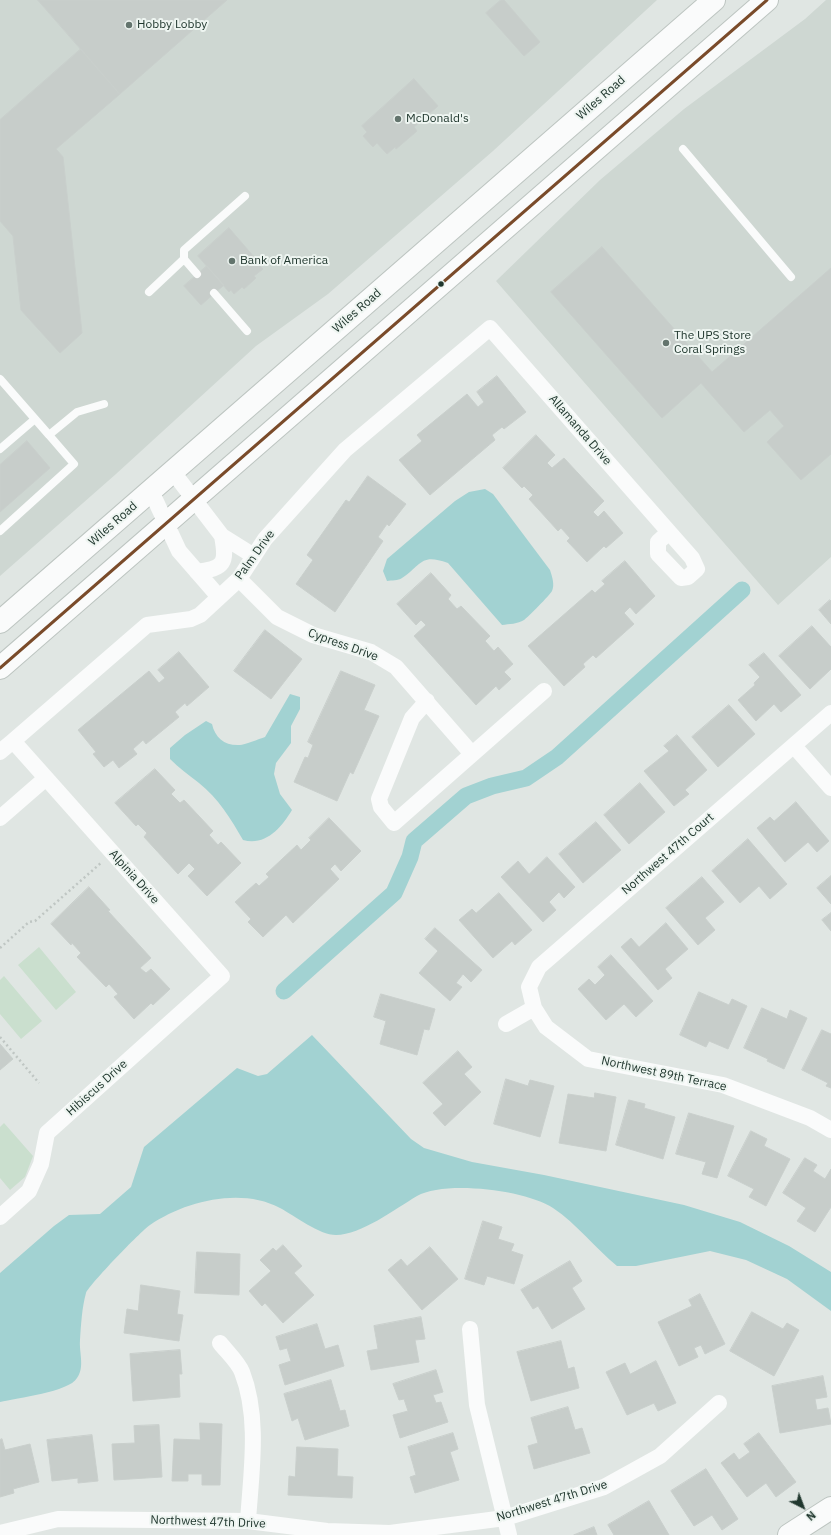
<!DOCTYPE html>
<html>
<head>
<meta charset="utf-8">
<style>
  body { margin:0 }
  #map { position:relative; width:831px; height:1535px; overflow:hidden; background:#e0e6e3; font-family:"IBM Plex Sans",sans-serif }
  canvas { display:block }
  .north { position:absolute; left:783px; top:1487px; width:40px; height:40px; -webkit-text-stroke:3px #eef5f1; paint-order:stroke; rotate:138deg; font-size:11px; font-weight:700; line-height:16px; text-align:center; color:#20372e }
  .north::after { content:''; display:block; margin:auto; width:14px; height:18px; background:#20372e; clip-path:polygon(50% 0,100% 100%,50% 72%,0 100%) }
</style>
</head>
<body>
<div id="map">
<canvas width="831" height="1535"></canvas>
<div class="north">N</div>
</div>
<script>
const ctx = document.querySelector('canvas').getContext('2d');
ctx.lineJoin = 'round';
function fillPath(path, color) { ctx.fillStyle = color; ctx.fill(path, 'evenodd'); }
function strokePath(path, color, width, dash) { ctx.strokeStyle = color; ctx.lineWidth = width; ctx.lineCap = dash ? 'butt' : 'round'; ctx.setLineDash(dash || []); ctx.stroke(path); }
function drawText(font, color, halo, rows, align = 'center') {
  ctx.font = font + ' "IBM Plex Sans",sans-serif'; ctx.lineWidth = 4; ctx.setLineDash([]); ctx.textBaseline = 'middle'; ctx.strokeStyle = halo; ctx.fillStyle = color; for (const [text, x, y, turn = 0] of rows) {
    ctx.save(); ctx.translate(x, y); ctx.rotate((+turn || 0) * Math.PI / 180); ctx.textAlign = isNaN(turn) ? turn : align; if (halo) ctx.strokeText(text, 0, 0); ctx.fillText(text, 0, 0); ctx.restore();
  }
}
const built = new Path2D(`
  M0 0H657L493 151 328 294 256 346 116 474 0 576Z
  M826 0H831V557L778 605 496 281 600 180 684 109 805 19Z`);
const green = new Path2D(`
  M39 947 76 992 56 1010 18 965Z
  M4 976 42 1021 21 1039 0 1014V980Z
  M4 1123 33 1156 25 1177 10 1190 0 1178V1127Z`);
const water = new Path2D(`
  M485 489 493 494 550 570C552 576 555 585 552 591 550 595 527 618 524 620 518 624 509 624 502 625L448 563C420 553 422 565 402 578 398 581 392 580 387 581L383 571 387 559 455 501 469 492Z
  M290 694 300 697V709L291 726V743L276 763 274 774 280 794 292 810C281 828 266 846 243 840 231 819 218 798 199 783 189 775 179 768 170 759V748L185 735 206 721 212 724C215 738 225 746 240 745 244 745 259 739 265 737Z
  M312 1035 411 1139 424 1148 472 1162 544 1175 684 1205 740 1222 789 1246 831 1272V1311L787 1279 746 1260 710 1251 636 1266H617C595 1248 577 1224 553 1208 526 1190 445 1180 417 1196 395 1209 361 1235 336 1235 319 1235 295 1216 280 1208 241 1187 185 1201 150 1225 140 1232 90 1284 86 1293 82 1307 81 1325 80 1340 79 1353 85 1367 77 1378 69 1392 17 1398 0 1402V1273L54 1226 69 1215 100 1214 131 1187 144 1147 237 1068 258 1076 267 1074Z`);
const canal = new Path2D(`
  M284 991 394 893 410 857 414 841 466 796 492 786 526 778 557 757 742 590`);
const building = new Path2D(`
  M38 0H227L120 94Z
  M501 0H504L540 42 524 56 486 13Z
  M81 49 120 94 56 149 63 157 82 333 60 353 21 310 13 236 0 221V120Z
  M414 79 438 106 414 127 417 131 396 149 395 147 387 154 377 143 373 147 363 136 367 132 362 126Z
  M229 228 261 265 260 266 263 269 254 276 256 278 244 289 242 287 234 294 231 290 229 292 198 256Z
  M602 247 712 372 831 268V454L801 480 767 442 784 426 770 410 744 432 701 383 662 418 551 292Z
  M207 266 224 285 201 305 184 286Z
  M497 376 526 412 504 429 502 427 492 435 495 440 430 495 399 460 422 441 417 435 467 394 478 407 484 402 477 392Z
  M536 435 555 455 547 463 552 468 564 458 604 501 593 512 598 517 604 511 623 533 606 548 604 546 587 562 567 541 570 538 561 528 558 531 529 499 533 495 524 486 522 488 503 468Z
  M27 441 50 468 0 512V465Z
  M368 476 406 504 389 526 387 524 378 537 383 541 335 612 296 584 313 560 307 555 346 500 349 502Z
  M625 561 655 596 636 614 630 607 624 613 634 624 596 658 593 655 583 664 585 667 564 686 528 646 592 590 595 593 605 584 602 581Z
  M431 573 451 595 448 599 457 609 461 606 490 636 485 641 494 651 498 647 513 664 504 672 511 679 499 690 496 686 476 705 414 636 426 625 421 620 416 625 397 604Z
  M830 600 831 601V624L819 610Z
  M812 626 831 647V669L810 689 779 656Z
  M265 630 302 659 271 699 234 671Z
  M179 652 209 687 187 706 185 703 175 712 179 717 146 744 143 740 133 749 137 754 119 768 113 760 104 767 93 754 96 752 78 730 149 671 159 683 165 678 158 670Z
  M764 653 801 695 781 712 774 704 756 721 738 700 755 685 754 683 760 677 749 665Z
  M341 671 375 685 364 710 379 716 353 774 350 772 337 801 294 782 305 757 308 758 313 745 308 742Z
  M729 705 755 734 718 767 692 737Z
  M677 735 707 770 685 790 689 794 674 806 644 771 669 751 664 746Z
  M155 769 175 790 171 794 180 803 184 800 213 831 209 835 218 845 221 842 241 863 207 896 188 876 195 869 189 863 178 874 144 837 147 833 138 824 136 826 115 803Z
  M640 783 665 812 629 844 604 815Z
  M796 802 829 841 817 852 808 842 785 862 757 828 770 817 774 821Z
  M329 818 361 851 341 871 335 864 330 869 339 879 293 923 286 915 263 937 248 922 251 919 235 902 256 883 259 886 269 877 266 874 297 845 301 850 311 840 309 838Z
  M596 822 621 850 583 883 559 854Z
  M748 839 787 884 770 899 759 886 740 903 712 871Z
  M547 857 575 887 564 898 559 892 549 902 556 910 543 922 501 877 518 861 529 874Z
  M831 876V904L817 888Z
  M702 877 724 902 705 918 715 930 698 945 666 908Z
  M89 887 110 910 108 911 151 958 140 968 146 973 151 969 170 989 153 1005 151 1003 134 1019 114 997 118 994 109 984 106 987 77 957 81 953 72 943 71 945 51 924Z
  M499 893 532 930 515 945 512 941 493 958 459 920 472 909 476 913Z
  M831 913V931L822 920Z
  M666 923 688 949 665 969 672 978 658 990 621 947 631 938 639 947Z
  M435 928 482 970 471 982 463 974 456 983 462 987 450 1001 419 973 438 951 425 939Z
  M611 955 653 1001 636 1017 624 1004 606 1020 578 989 589 979 595 985 605 975 598 967Z
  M699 992 729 1005 732 999 747 1006 728 1049 709 1041 706 1047 680 1035Z
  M381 994 435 1009 429 1030 424 1029 417 1055 380 1044 386 1021 374 1017Z
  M762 1008 787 1019 790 1010 807 1018 784 1069 767 1061 768 1059 744 1048Z
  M822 1030 831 1034V1088L826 1086 828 1083 802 1070Z
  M0 1044 13 1059 0 1070Z
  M458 1051 472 1067 464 1074 481 1092 445 1126 433 1113 443 1104 423 1083Z
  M506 1079 528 1086 530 1080 554 1086 540 1137 494 1124Z
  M595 1093 616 1097 606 1151 559 1143 568 1094 594 1098Z
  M629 1100 645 1104 644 1108 675 1117 663 1159 616 1145Z
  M689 1113 734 1126 717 1178 702 1174 706 1162 676 1154Z
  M751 1131 767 1139 764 1146 790 1159 766 1206 749 1197 754 1189 728 1176Z
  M805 1158 817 1165 813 1171 825 1179 831 1169V1207L815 1232 797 1221 806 1208 783 1193Z
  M483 1221 502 1227 498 1239 514 1244 511 1251 523 1255 514 1284 487 1276 484 1285 465 1279Z
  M283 1245 302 1266 294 1273 314 1295 283 1323 265 1303 262 1306 249 1291 271 1271 260 1260 273 1248 276 1251Z
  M430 1247 458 1279 422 1310 388 1270 401 1259 407 1266Z
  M197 1252 240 1254 239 1295 195 1293Z
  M570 1261 582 1281 572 1288 585 1309 552 1329 538 1306 533 1309 521 1290Z
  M141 1285 180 1291 177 1314 183 1315 179 1341 124 1333 127 1309 138 1311Z
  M700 1294 725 1344 705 1354 701 1345 694 1348 698 1357 679 1366 658 1322 692 1306 689 1300Z
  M752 1312 783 1329 787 1323 799 1330 774 1376 730 1351Z
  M421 1317 425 1339 415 1340 419 1362 371 1370 367 1351 378 1349 374 1326Z
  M317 1324 325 1349 338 1345 344 1366 285 1385 279 1365 291 1361 287 1348 280 1350 276 1337Z
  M561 1341 568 1369 574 1367 579 1388 531 1401 517 1352Z
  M180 1350 182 1374H179L180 1397 133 1401 130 1354Z
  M656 1361 676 1403 658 1411 654 1403 627 1415 606 1372 625 1363 630 1374Z
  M436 1370 443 1392 433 1395 436 1403 441 1402 448 1422 400 1438 393 1415 408 1411 404 1399 399 1400 393 1384Z
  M823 1376 827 1397 815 1399 817 1410 828 1408 831 1424 780 1433 772 1386Z
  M331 1380 340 1411 345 1410 349 1426 305 1440 298 1418 292 1421 284 1394Z
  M568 1407 575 1430 582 1428 590 1453 534 1469 528 1446 538 1443 531 1418Z
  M200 1423 222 1424 220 1485H202V1474H188V1481H172L174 1439 200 1440Z
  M159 1425 162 1477 114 1480 112 1444 135 1443 134 1426Z
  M453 1433 458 1449 450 1452 459 1480 415 1493 410 1477 416 1475 408 1447Z
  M759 1433 796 1482 776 1497 766 1483 747 1497 721 1463 734 1453 739 1460 750 1452 744 1444Z
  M92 1435 98 1481 78 1483V1478L52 1481 47 1440Z
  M2 1439 5 1450 30 1444 39 1482 13 1489 14 1493 0 1497V1440Z
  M297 1447 338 1449 337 1476 353 1477 352 1498 288 1495 289 1476 295 1477Z
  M706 1469 738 1519 722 1530 712 1515 694 1526 671 1491Z
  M649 1501 669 1535H614L608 1525Z
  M594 1527 597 1535H574Z`);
const path = new Path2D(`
  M0 948 29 922 35 921 102 862
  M0 1037 39 1083`);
const lane = new Path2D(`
  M683 149 791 277
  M197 274 184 259V250L245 196
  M149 292 184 259
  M214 293 247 331
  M0 379 49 435 77 412 104 404
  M0 449 35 419
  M0 531 74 464 49 435`);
const street = new Path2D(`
  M173 472 222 536 254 556
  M151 491 179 551 219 597
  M197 572C225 568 227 563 222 536
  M239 579 277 617 313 635 371 652 396 667 472 754
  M427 701 412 718 379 799 381 807 394 823 544 691
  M831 713 539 967 529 987 534 1008 546 1027 588 1059 723 1085 810 1118 831 1130
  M794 746 831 788
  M0 752 13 741
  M0 818 46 778 13 741 147 625 191 619 200 615 239 579 265 539 345 450 490 328 669 532 692 558 697 569 688 577 681 578 658 554V542L669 532
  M506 1024 534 1008
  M0 1217 29 1191 41 1164 47 1133 222 976 46 778
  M470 1329 477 1405 509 1535
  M220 1343C227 1352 238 1362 242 1372 260 1418 251 1473 248 1521
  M0 1533 58 1519 248 1521 327 1531 390 1533 505 1518 604 1487 660 1456 719 1403`);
const secondary = new Path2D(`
  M0 622 714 0
  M0 668 767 0
  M789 1535 831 1508`);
const bus1 = new Path2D(`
  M0 668 767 0`);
const markers = [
  [129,25,4,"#63746d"],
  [398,119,4,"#63746d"],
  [232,261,4,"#63746d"],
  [441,284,3.5,"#20372e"],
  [666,343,4,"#63746d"]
];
const poiNames = [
  ["Hobby Lobby",137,25],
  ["McDonald's",406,119],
  ["Bank of America",240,261],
  ["The UPS Store",674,336],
  ["Coral Springs",674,350]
];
const streetNames = [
  ["Wiles Road",601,98,-41],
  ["Wiles Road",357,311,-41],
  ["Allamanda Drive",580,430,49],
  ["Wiles Road",113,524,-41],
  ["Palm Drive",255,555,-54],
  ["Cypress Drive",343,645,20],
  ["Northwest 47th Court",668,854,-41],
  ["Alpinia Drive",134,877,48],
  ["Northwest 89th Terrace",664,1074,12],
  ["Hibiscus Drive",97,1088,-42],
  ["Northwest 47th Drive",552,1501,-17],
  ["Northwest 47th Drive",208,1522,2]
];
fillPath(built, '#ced7d2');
fillPath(green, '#cadfce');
fillPath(water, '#a2d2d2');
strokePath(canal, '#a2d2d2', 17);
fillPath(building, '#c7cdca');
strokePath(building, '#c9cfcc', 1);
strokePath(secondary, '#bdc5c1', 24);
strokePath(path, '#bfc6c3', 2.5, [2, 3]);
strokePath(lane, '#fafbfb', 8);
strokePath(street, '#fafbfb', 16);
strokePath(secondary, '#fafbfb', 22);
strokePath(bus1, '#7a4b2a', 3);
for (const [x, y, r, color] of markers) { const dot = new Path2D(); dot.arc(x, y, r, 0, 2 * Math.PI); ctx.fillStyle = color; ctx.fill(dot); strokePath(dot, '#eef5f1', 1.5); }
drawText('12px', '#20372e', '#eef5f1', poiNames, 'left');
drawText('12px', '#20372e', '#eef5f1', streetNames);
</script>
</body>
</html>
